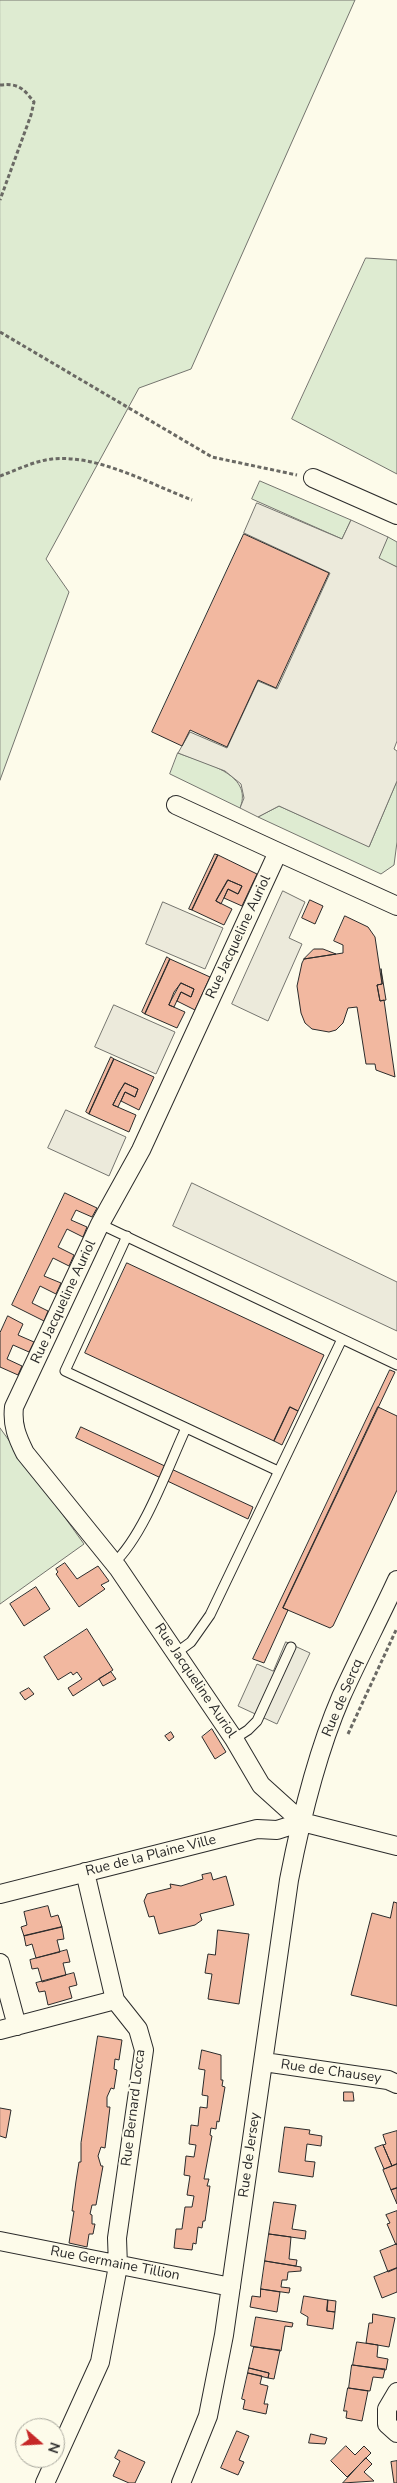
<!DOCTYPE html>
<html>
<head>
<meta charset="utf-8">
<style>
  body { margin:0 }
  #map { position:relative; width:397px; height:2483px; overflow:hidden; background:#fdfbea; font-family:"Nunito Sans",sans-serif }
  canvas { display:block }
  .north { position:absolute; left:15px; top:2418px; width:50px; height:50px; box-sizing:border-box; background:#fdfbea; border:1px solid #a9a89e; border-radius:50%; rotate:109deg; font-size:14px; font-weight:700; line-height:20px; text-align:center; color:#2b2b2b }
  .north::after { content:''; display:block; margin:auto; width:18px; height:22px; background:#c62828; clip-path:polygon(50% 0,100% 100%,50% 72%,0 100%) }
</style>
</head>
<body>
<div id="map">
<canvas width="397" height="2483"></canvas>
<div class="north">N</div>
</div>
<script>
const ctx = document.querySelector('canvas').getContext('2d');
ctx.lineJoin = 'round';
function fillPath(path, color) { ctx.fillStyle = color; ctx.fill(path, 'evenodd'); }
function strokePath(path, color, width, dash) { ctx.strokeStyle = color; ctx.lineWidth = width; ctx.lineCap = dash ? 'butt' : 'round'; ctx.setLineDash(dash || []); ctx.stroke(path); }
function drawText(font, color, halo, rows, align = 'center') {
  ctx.font = font + ' "Nunito Sans",sans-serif'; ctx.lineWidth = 4; ctx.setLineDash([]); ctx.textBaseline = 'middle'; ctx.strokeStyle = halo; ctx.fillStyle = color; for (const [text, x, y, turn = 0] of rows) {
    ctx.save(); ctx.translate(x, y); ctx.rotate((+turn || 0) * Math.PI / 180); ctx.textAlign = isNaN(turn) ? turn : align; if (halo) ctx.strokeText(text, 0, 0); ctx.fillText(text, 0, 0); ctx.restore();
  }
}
const green = new Path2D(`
  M0 0H355L191 369 139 388 46 559 69 592 0 780Z
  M366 258 397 260V474L292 419Z
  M260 481 351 520 342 539 252 499Z
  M388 537 397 542V567L378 559Z
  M178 753C203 763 254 773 240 808L170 774Z
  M397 781V842L394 865 381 874 258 817 279 806 369 846Z
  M0 1428 84 1544 0 1604Z`);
const parking = new Path2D(`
  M257 503 342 539 351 520 388 537 379 558 397 567V741L394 749 397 751V781L369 847 279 806 258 817 240 808 244 798 241 784 225 771 178 753 190 732 227 748 258 681 277 689 330 573 244 533Z
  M283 891 305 902 289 938 302 944 268 1021 232 1004Z
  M163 902 223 928 205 969 146 944Z
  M114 1005 175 1032 156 1074 95 1047Z
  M66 1110 126 1137 109 1176 48 1148Z
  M192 1183 397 1282V1331L173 1226Z
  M286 1642 310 1653 277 1724 238 1706 257 1664 273 1671Z`);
const building = new Path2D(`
  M244 534 329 573 276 688 258 680 227 747 190 730 182 746 152 732Z
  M215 854 218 855 192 910 189 909Z
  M218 855 257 874 242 906 224 898 228 889 238 894 242 886 228 880 216 901 232 909 224 925 192 910Z
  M228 880 242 886 238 894 228 889 221 904 216 901Z
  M310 900 323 906 315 924 302 918Z
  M345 916 368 927 375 937 382 984 377 985 380 1001 384 1000 395 1077 376 1070 375 1064H366L357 1007 348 1008 343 1023 336 1030 329 1032 312 1029 305 1023 301 1013 297 986 302 963 304 959 343 953V945L334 941Z
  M314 949H323L336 954 304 959Z
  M167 957 170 959 145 1014 142 1012Z
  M170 959 210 977 195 1010 177 1001 181 992 191 997 194 989 181 983 174 992 169 1005 185 1012 177 1028 145 1014Z
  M381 969 386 1000 380 1001 377 985 382 984Z
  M181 983 194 989 191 997 181 992 174 1007 169 1005Z
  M111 1057 114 1059 89 1114 86 1112Z
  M114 1059 154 1077 139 1110 121 1101 125 1092 135 1097 138 1089 125 1083 119 1092 113 1105 136 1115 129 1132 89 1114Z
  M125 1083 138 1089 135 1097 125 1092 118 1107 113 1105Z
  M65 1193 97 1208 92 1217 76 1210 71 1220 87 1227 83 1237 67 1229 58 1247 74 1255 69 1266 53 1258 44 1276 61 1283 56 1294 40 1286 32 1303 48 1311 44 1321 12 1305Z
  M127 1263 324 1355 298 1411 290 1407 274 1441 85 1353Z
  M8 1316 23 1324 18 1335 34 1342 29 1352 13 1345 7 1359 22 1366 18 1375 0 1367V1333Z
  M390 1370 395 1372 283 1608 288 1610 264 1663 253 1659Z
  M290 1407 298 1411 282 1445 274 1441Z
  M378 1407 397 1416V1490L333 1626 330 1628 283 1608Z
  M81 1427 253 1507 248 1519 76 1438Z
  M65 1563 77 1579 98 1566 109 1581 101 1585 105 1589 79 1607 56 1574 58 1572 56 1569Z
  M36 1587 50 1609 24 1626 10 1604Z
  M87 1629 113 1670 73 1696 68 1688 82 1679 77 1672 73 1675 71 1672 58 1680 44 1657Z
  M111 1672 116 1679 103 1686 99 1679Z
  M29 1688 34 1694 25 1700 20 1693Z
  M212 1729 226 1752 215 1759 202 1737Z
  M171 1732 174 1737 169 1741 165 1736Z
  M211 1873 213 1880 226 1876 234 1905 200 1914 202 1920 195 1925 159 1934 154 1916 149 1917 144 1901 147 1894 171 1888 170 1884 181 1886 203 1879 202 1875Z
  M394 1902 397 1903V2006L351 1995 372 1913 390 1918Z
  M48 1906 51 1917 58 1915 62 1927 24 1936 21 1927 27 1925 24 1912Z
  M62 1927 64 1939 57 1940 60 1952 36 1958 32 1944 26 1946 24 1936Z
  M218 1930 249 1934 239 2004 208 1999 212 1974 205 1973 208 1954 215 1955Z
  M67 1950 70 1962 63 1963 66 1975 42 1982 38 1968 32 1969 30 1960Z
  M74 1973 77 1985 69 1987 72 1998 48 2005 45 1991 39 1992 36 1983Z
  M98 2036 122 2040 119 2060 115 2059 114 2069 117 2070 114 2089 111 2088 107 2097V2107H110L105 2148 101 2147 98 2156 101 2166H103L96 2205H92L90 2214 92 2215V2224H95L93 2234H89L87 2247 69 2243 74 2211H72L76 2181 79 2162H81V2143Z
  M202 2050 221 2055V2080H223L222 2086 225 2087 219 2122 217 2121 216 2129 211 2128 210 2135 212 2136 204 2179H209L207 2186H210L205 2221H203L202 2228 198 2227 196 2244 193 2243 192 2250 174 2248 176 2229H182L185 2207H192L194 2196 187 2195 190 2176 184 2175 186 2156 194 2157 196 2145 189 2144 191 2125 198 2126 200 2107 207 2108 208 2096 202 2095 205 2070 199 2069Z
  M344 2092H353L354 2101H344Z
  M0 2108 11 2110 6 2138 0 2136Z
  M285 2127 310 2130 309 2134 322 2136 321 2146 307 2144 305 2161 315 2162 313 2177 279 2172Z
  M397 2131V2164L392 2166 383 2145 386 2144 383 2135Z
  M383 2145 392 2166 384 2169 375 2148Z
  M397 2164V2188L391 2190 383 2170Z
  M397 2188V2204L391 2190Z
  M274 2202 296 2205 292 2229 306 2231 305 2239 269 2234Z
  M397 2211V2244L396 2245 387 2224 390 2223 386 2215Z
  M269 2234 291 2237 289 2259 297 2260 296 2266 265 2261Z
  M397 2244V2268L388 2272 380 2251Z
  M265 2261 301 2267V2271L288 2272 287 2280H282L281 2287 290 2288 289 2293 261 2289Z
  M397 2268V2292L382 2298 374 2277Z
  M261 2289 280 2292 277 2312 250 2307 252 2296 260 2297Z
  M304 2296 328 2300 327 2311 335 2312 333 2329 307 2325 308 2317 301 2313Z
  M328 2300 336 2301 335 2312 327 2311Z
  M373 2314 395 2318 389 2347 366 2343 369 2323H372Z
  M256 2317 293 2323 292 2327 285 2326 281 2351 251 2346Z
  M357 2342 378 2345 377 2357 388 2359 386 2370 353 2365Z
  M254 2347 280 2350 274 2379 268 2378 269 2373 249 2368Z
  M352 2365 385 2369 383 2378 373 2377 370 2391 349 2388Z
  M249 2368 269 2373 268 2378 248 2373Z
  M248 2373 262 2376 260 2384 268 2386 264 2404H268L266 2414 243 2409 245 2400 242 2399Z
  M348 2388 368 2391 362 2421 346 2418 347 2411H344Z
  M237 2431 249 2436 239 2460 244 2462 238 2475 221 2468Z
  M311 2434 327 2438 325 2444 309 2443Z
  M346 2446 355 2455 364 2446 371 2453 347 2477 331 2461Z
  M119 2450 145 2462 135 2483H129L113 2476 120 2461 115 2458Z
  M366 2458 372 2464 364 2472 374 2481 343 2483Z
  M397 2461V2483H394L391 2462Z`);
const path = new Path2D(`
  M0 85C18 83 23 88 34 102L31 115 0 200
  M0 332 212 457 297 475
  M0 476C17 470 34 461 52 459 97 454 150 484 192 500
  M348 1734 397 1628`);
const service = new Path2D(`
  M100 1224 397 1365
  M127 1236 65 1371 278 1471
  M114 1563C144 1535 168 1467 186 1428
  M176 1653 191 1642 210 1615 342 1339
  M234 1739 248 1730 257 1721 291 1647`);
const minor = new Path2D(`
  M313 478 397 515
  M176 805 278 852
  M397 906 278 852 141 1150 100 1224 14 1407C12 1425 17 1437 25 1453L118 1568 234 1739 261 1785 302 1822 397 1846
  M0 1894 257 1829 277 1830 302 1822
  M0 1963 17 2026
  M0 2030 115 2000
  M264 2062 388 2080 397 2084
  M0 2241 231 2287
  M397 2392 387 2409V2424L397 2433
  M45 2483 100 2362 118 2266 117 2238 144 2050 138 2029 115 2000 85 1872
  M181 2483 208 2416 224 2335 289 1880C301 1818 316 1755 341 1697 359 1657 379 1619 397 1580`);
const streetNames = [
  ["Rue Jacqueline Auriol",239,937,-65],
  ["Rue Jacqueline Auriol",64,1302,-65],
  ["Rue Jacqueline Auriol",195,1681,56],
  ["Rue de Sercq",343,1698,-67],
  ["Rue de la Plaine Ville",151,1856,-14],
  ["Rue de Chausey",331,2072,8],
  ["Rue Bernard Locca",134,2108,-83],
  ["Rue de Jersey",250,2155,-82],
  ["Rue Germaine Tillion",115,2264,11]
];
fillPath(green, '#deebd1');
strokePath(green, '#74746e', 1);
fillPath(parking, '#eceadb');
strokePath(parking, '#74746e', 1);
fillPath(building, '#f2b8a0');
strokePath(building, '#2b2b2b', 1);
strokePath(service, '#2b2b2b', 11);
strokePath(minor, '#2b2b2b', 20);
strokePath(path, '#6a6964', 3, [4, 2.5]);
strokePath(service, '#fdfbea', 9);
strokePath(minor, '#fdfbea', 18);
drawText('14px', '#2b2b2b', '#fdfbea', streetNames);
</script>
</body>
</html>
